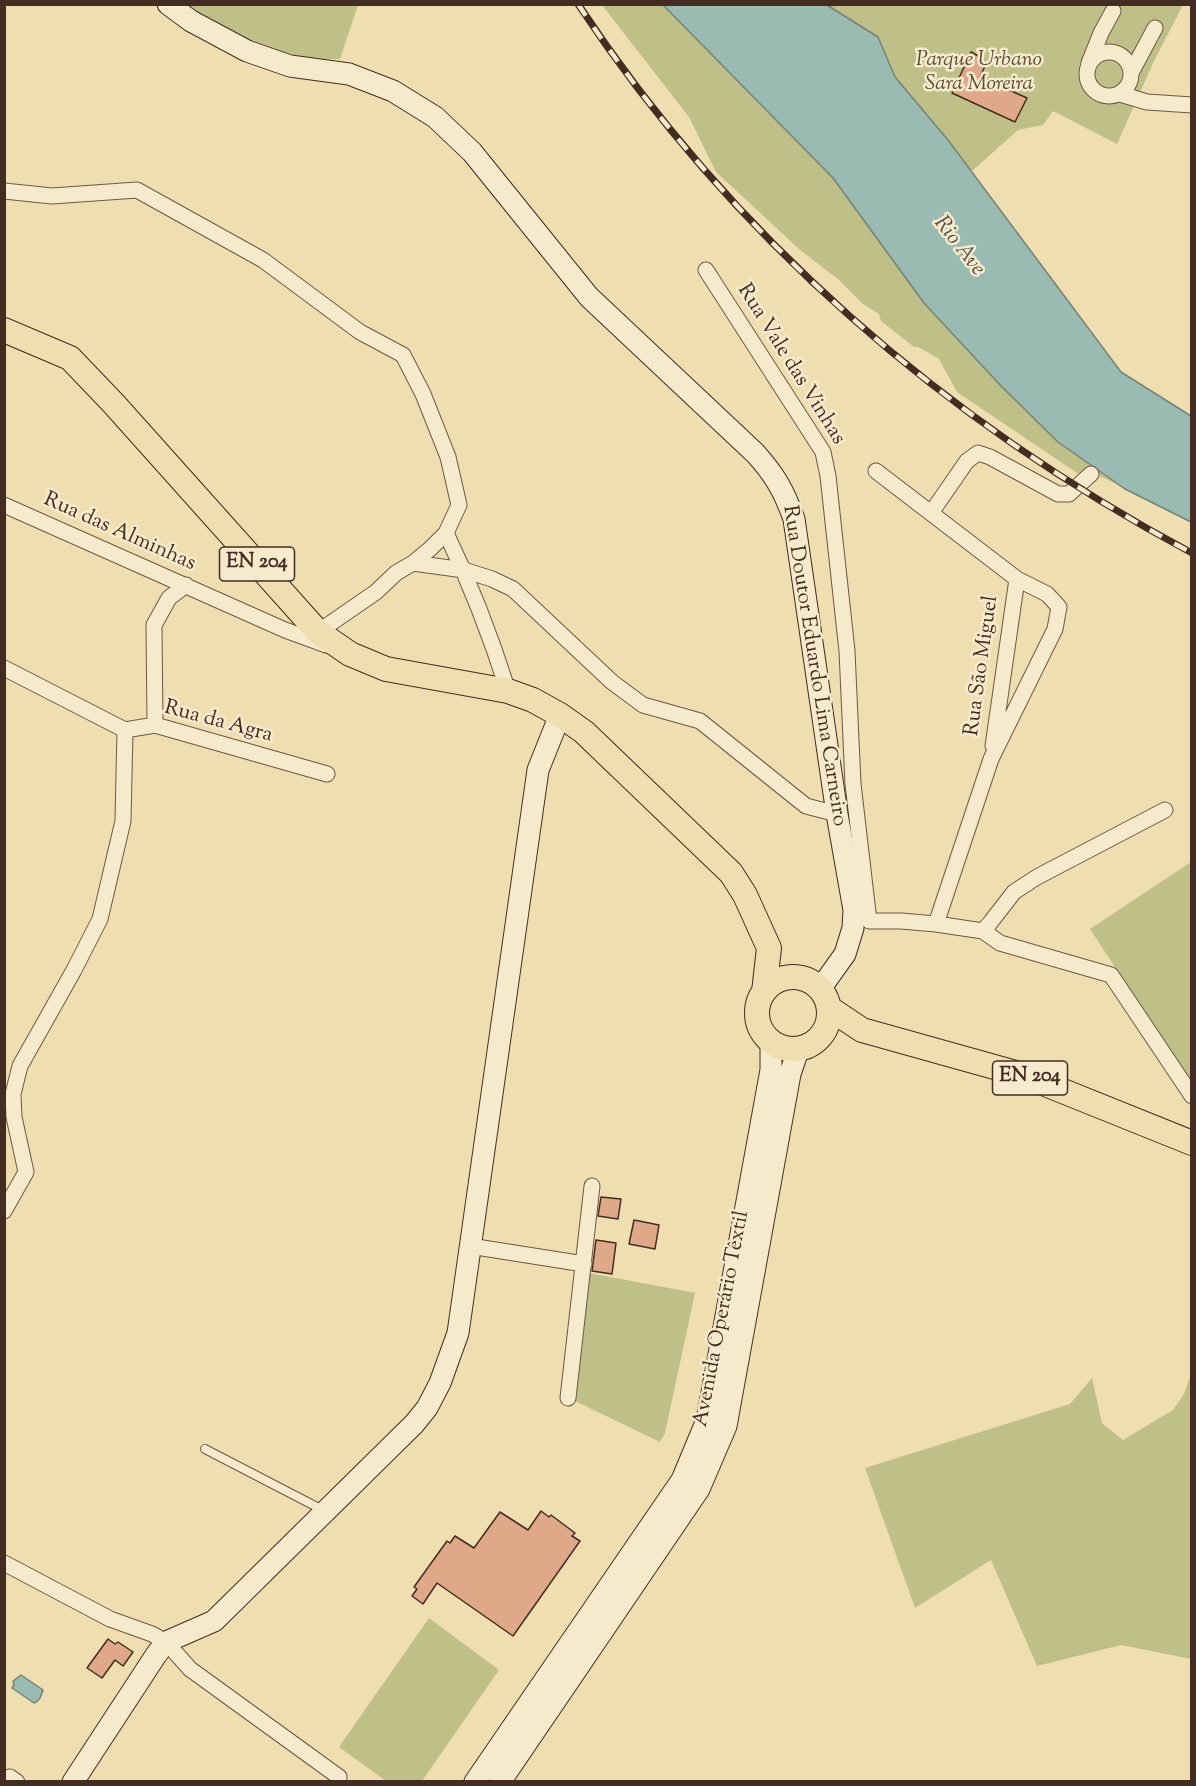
<!DOCTYPE html>
<html>
<head>
<meta charset="utf-8">
<style>
  body { margin:0 }
  #map { position:relative; width:1196px; height:1786px; overflow:hidden; background:#efdeb0; font-family:"Sorts Mill Goudy",serif }
  canvas { display:block }
  .frame { position:absolute; inset:0; border:6px solid #432c21; pointer-events:none }
</style>
</head>
<body>
<div id="map">
<canvas width="1196" height="1786"></canvas>
<div class="frame"></div>
</div>
<script>
const ctx = document.querySelector('canvas').getContext('2d');
ctx.lineJoin = 'round';
function fillPath(path, color) { ctx.fillStyle = color; ctx.fill(path, 'evenodd'); }
function strokePath(path, color, width, dash) { ctx.strokeStyle = color; ctx.lineWidth = width; ctx.lineCap = dash ? 'butt' : 'round'; ctx.setLineDash(dash || []); ctx.stroke(path); }
function drawText(font, color, halo, rows, align = 'center') {
  ctx.font = font + ' "Sorts Mill Goudy",serif'; ctx.lineWidth = 5; ctx.setLineDash([]); ctx.textBaseline = 'middle'; ctx.strokeStyle = halo; ctx.fillStyle = color; for (const [text, x, y, turn = 0] of rows) {
    ctx.save(); ctx.translate(x, y); ctx.rotate((+turn || 0) * Math.PI / 180); ctx.textAlign = isNaN(turn) ? turn : align; if (halo) ctx.strokeText(text, 0, 0); ctx.fillText(text, 0, 0); ctx.restore();
  }
}
const green = new Path2D(`
  M183 5H358L340 59C328 59 314 60 303 57 259 49 221 26 183 5Z
  M602 5H663L833 178 924 303 1001 386 1058 441 1125 489C1109 480 1096 472 1077 473L957 392 939 359 918 347H914L881 321 879 314 863 304 839 280 799 249 716 172 689 117Z
  M827 5H1183L1154 61 1117 144 1053 111 1043 125 1018 130 972 171 895 77 878 37Z
  M1191 862V1080L1190 1081 1090 929Z
  M589 1273 695 1293 665 1433 660 1442 575 1401Z
  M1191 1374V1659L1121 1645 1037 1666 991 1560 915 1608 865 1468 1070 1404 1092 1378 1102 1423 1123 1440 1173 1410 1184 1394Z
  M429 1618 499 1670 422 1781H386L339 1747Z`);
const water = new Path2D(`
  M663 5H827L878 37 895 77 948 140 1121 372 1191 416V522L1125 489 1058 442 1001 386 924 303 833 178Z
  M21 1675 43 1690C41 1696 40 1701 34 1703L12 1688 14 1685 13 1681Z`);
const building = new Path2D(`
  M971 52 982 58 980 63 985 66 980 77 1027 98 1015 122 952 93Z
  M601 1197 621 1199 618 1219 598 1216Z
  M634 1220 659 1225 655 1249 629 1244Z
  M596 1240 616 1243 612 1274 592 1271Z
  M541 1511 549 1517 551 1515 575 1533 572 1536 580 1541 513 1636 437 1583 423 1604 412 1596 417 1589 414 1587 447 1541 450 1543 455 1536 474 1548 500 1512 528 1530Z
  M108 1639 115 1644 118 1642 133 1652 123 1666 115 1660 102 1678 87 1668Z`);
const lane = new Path2D(`
  M205 1449 317 1507 323 1513`);
const street = new Path2D(`
  M1087 74a22 22 0 1 1 44 0a22 22 0 1 1-44 0Z
  M1089 63 1101 33 1113 11
  M1131 73 1155 28
  M1120 94 1147 102 1192 105
  M4 191 52 196 137 190 263 260 360 332 403 355 423 394 448 457 459 505 446 533C471 585 491 637 508 691
  M706 270 823 452 828 476 847 651 853 784 869 921H901L936 924 983 931 1000 943 1111 975 1192 1096
  M876 471 1017 579 1047 594 1059 607 1055 629 991 759 936 924
  M4 505 285 630 326 645
  M931 513 967 461 978 453 990 457 1058 494H1069L1091 474
  M413 563 464 570 492 579 513 589 612 682 643 705 700 721 806 806 837 814
  M318 632 376 592 396 573 413 563 430 549 446 533
  M4 668 125 730 155 725 327 774
  M155 725 154 625 169 598 186 585
  M993 746 1017 579
  M983 931 990 923 1014 892 1037 877 1165 810
  M4 1211 26 1172 14 1117 13 1094 20 1066 74 970 100 919 123 821 125 730
  M470 1246 584 1264
  M568 1398 592 1186
  M4 1563 110 1619 152 1634 166 1642 190 1669 339 1777 338 1782
  M10 1777 17 1782`);
const secondary = new Path2D(`
  M168 4 191 21 247 51 290 66 349 74 393 91 435 117 472 152 589 297 755 453C775 475 784 491 794 519L837 814 854 910 853 928 845 954 820 989
  M73 1782 156 1655 166 1642 214 1621 414 1424 427 1408 440 1383 458 1333 538 770 560 715
  M475 1782 682 1480 707 1420 771 1070V1043
  M500 1782 699 1489 726 1426 790 1074 798 1050`);
const primary = new Path2D(`
  M4 330 70 358 114 404 318 632 350 654 386 669 508 691 533 700 560 715 584 732 731 873 745 895 769 948 764 992
  M757 1013a36 36 0 1 1 72 0a36 36 0 1 1-72 0Z
  M829 1008 862 1030 1023 1075 1192 1143`);
const rail = new Path2D(`
  M578 4C732 237 946 422 1192 553`);
const shields = [
  [257,564,75],
  [1030,1078,75]
];
const shieldNames = [
  ["EN 204",257,564],
  ["EN 204",1030,1078]
];
const parkNames = [
  ["Parque Urbano",979,61],
  ["Sara Moreira",979,85]
];
const streetNames = [
  ["Rua Vale das Vinhas",790,365,58],
  ["Rua das Alminhas",119,533,24],
  ["Rua Doutor Eduardo Lima Carneiro",813,666,81],
  ["Rua São Miguel",983,666,-82],
  ["Rua da Agra",218,723,15],
  ["Avenida Operário Têxtil",723,1319,-79]
];
const waterNames = [
  ["Rio Ave",958,247,52]
];
fillPath(green, '#bec088');
fillPath(water, '#9abbb1');
strokePath(water, '#778277', 1.5);
fillPath(building, '#dfa889');
strokePath(building, '#432c21', 1.5);
strokePath(lane, '#6e5845', 10);
strokePath(street, '#6e5845', 17);
strokePath(secondary, '#432c21', 23);
strokePath(primary, '#432c21', 26);
strokePath(lane, '#f5eacc', 8);
strokePath(street, '#f5eacc', 15);
strokePath(secondary, '#f5eacc', 21);
strokePath(primary, '#efdeb0', 24);
strokePath(rail, '#432c21', 7);
strokePath(rail, '#f5eacc', 4.5, [14]);
for (const [x, y, w] of shields) { const box = new Path2D(); box.roundRect(x - w / 2, y - 17, w, 34, 4.5); ctx.fillStyle = '#f5eacc'; ctx.fill(box); strokePath(box, '#432c21', 1.5); }
drawText('bold 20px', '#432c21', null, shieldNames);
drawText('italic 21px', '#5c4a36', '#f5eacc', parkNames);
drawText('21px', '#432c21', '#f5eacc', streetNames);
drawText('italic 22px', '#595045', '#f5eacc', waterNames);
</script>
</body>
</html>
